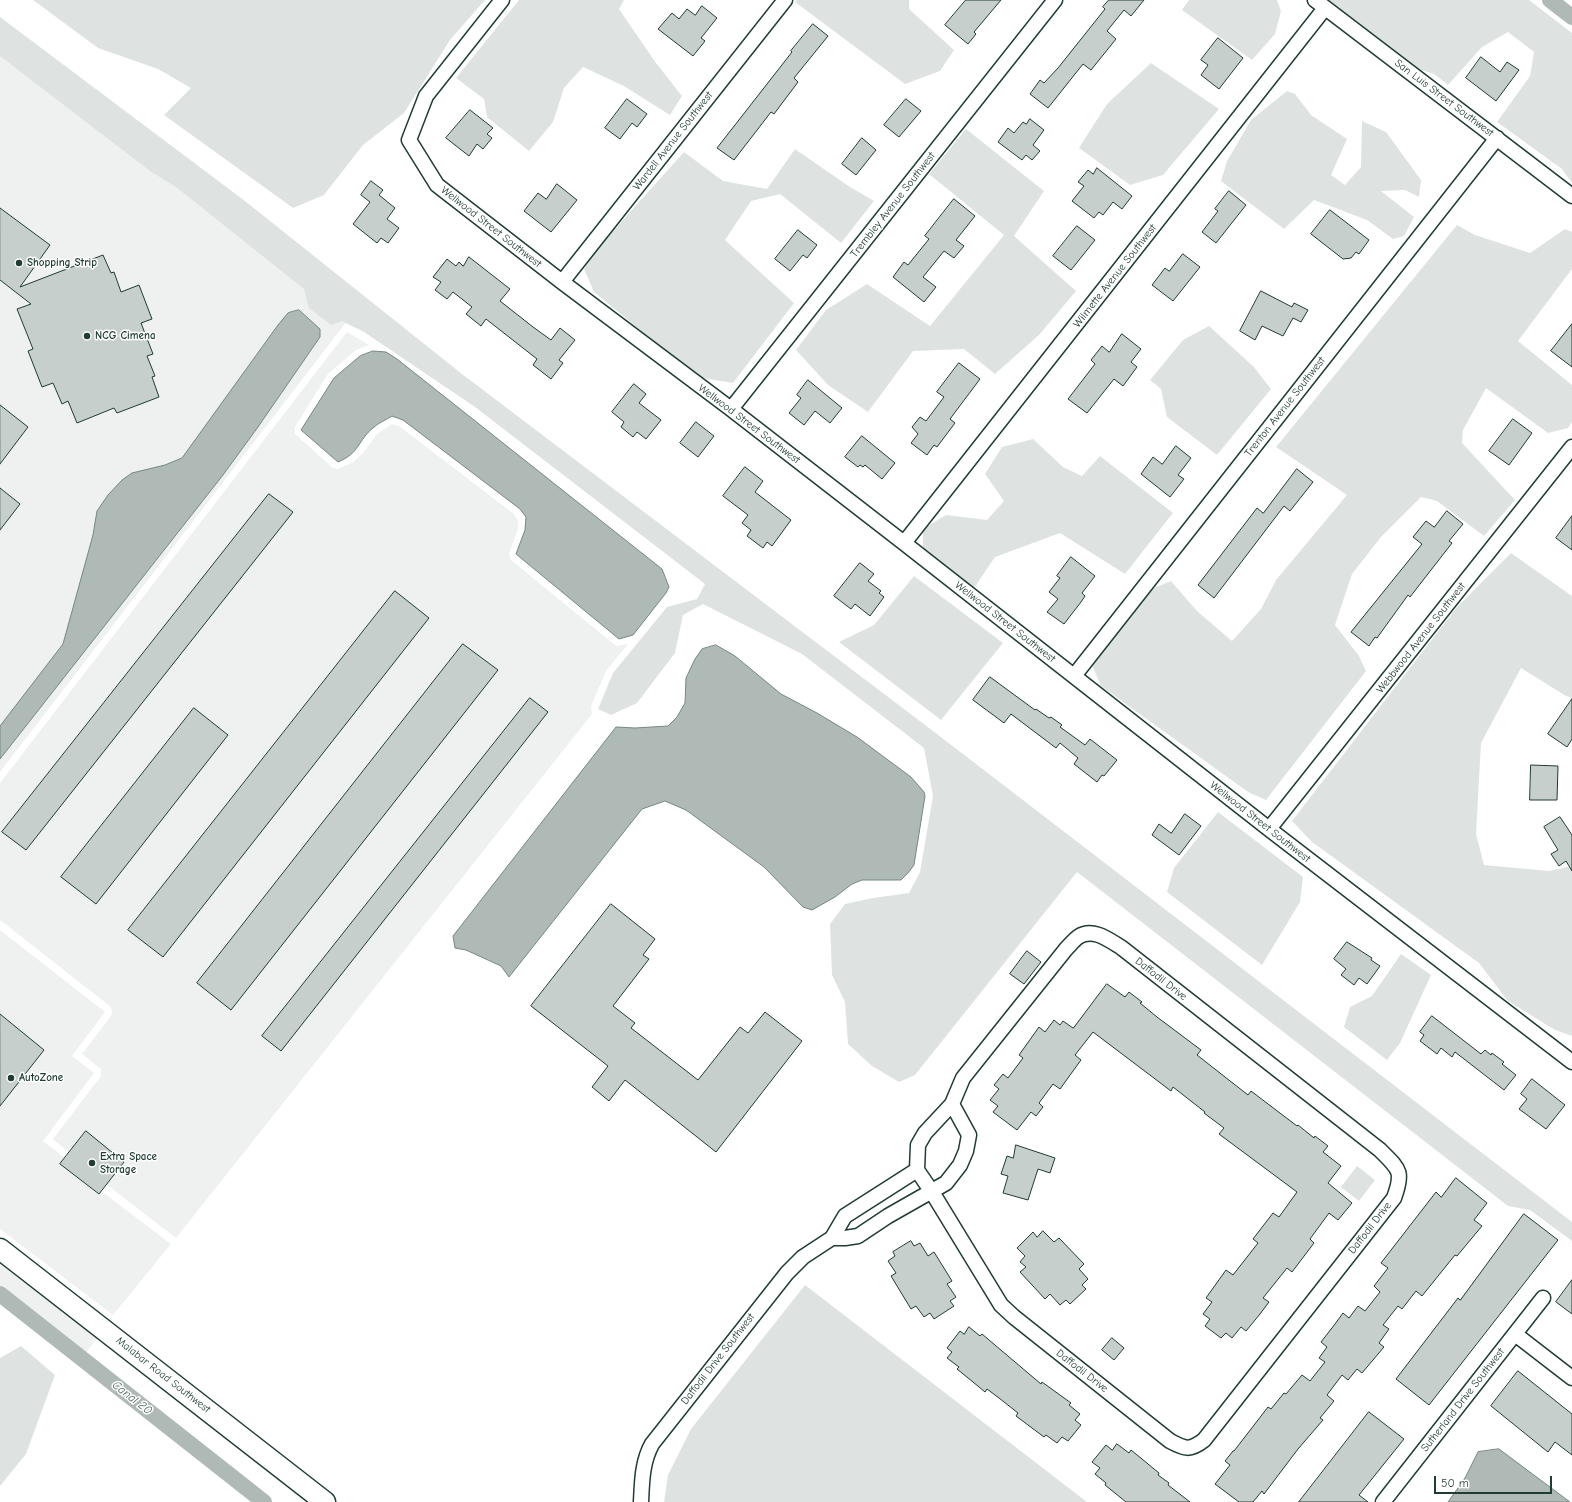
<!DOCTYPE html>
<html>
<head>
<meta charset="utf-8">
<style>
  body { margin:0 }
  #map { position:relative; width:1572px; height:1502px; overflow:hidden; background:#fff; font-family:"Comic Neue",sans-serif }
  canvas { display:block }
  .scale { position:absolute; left:1434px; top:1476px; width:118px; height:18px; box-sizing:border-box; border:2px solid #1f3d34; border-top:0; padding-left:5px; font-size:12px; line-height:14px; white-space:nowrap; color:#1f3d34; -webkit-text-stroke:3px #fff; paint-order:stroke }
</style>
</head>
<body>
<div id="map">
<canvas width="1572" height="1502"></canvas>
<div class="scale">50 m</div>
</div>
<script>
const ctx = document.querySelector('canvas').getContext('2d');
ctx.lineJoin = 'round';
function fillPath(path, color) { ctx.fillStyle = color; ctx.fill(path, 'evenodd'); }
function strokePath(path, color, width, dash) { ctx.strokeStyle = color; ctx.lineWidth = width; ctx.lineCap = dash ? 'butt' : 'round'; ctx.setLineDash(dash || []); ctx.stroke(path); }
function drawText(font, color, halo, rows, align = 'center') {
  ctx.font = font + ' "Comic Neue",sans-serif'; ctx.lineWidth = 3; ctx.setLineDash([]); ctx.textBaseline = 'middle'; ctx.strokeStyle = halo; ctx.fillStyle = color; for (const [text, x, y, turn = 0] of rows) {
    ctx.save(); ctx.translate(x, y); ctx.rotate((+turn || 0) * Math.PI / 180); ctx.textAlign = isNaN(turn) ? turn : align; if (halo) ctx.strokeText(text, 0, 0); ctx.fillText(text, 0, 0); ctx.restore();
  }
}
const built = new Path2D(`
  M0 45 351 316 0 772Z
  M347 332 369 345 356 350 328 374 295 427V434L333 468 337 469 352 463 363 453 377 434 392 424 399 426 514 514 518 521V529L509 554 511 560 615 645 618 646 628 644 606 671 591 706 592 714 176 1238 106 1184 53 1139 101 1076V1069L82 1054 111 1016 112 1012 111 1007 0 920V783Z
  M0 930 105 1012 72 1056 94 1073 43 1141 65 1158 61 1164 98 1194 101 1191 171 1244 113 1315 0 1229Z
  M0 1261 98 1337 77 1364 64 1354 0 1295Z`);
const green = new Path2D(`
  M33 0H485L450 40 404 113 363 145 324 195 293 208 164 115 191 88 158 69 98 48Z
  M519 0H624L619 9 656 63 682 96 670 115 624 86 583 67 564 88 553 122 529 151 487 117 484 99 456 78Z
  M797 0H909V9L954 50 940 71 905 84 795 2Z
  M1189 0H1277L1281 11 1275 34 1252 60 1182 10Z
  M1328 0H1529L1572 33V183L1562 169 1497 122 1530 76 1534 52 1508 32 1482 47 1448 85 1434 74 1418 69Z
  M0 17 245 201 462 374 937 734 1572 1222V1241L1530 1210 1508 1206 1077 872 915 1075 899 1082 872 1066 848 1044 845 1002 832 975 830 924 845 904 873 898 909 893 920 872 933 796 924 748 802 654 703 604 683 615 675 653 637 703 611 715 598 709 613 673 667 607 697 599 705 584 475 407 364 332 342 321 331 325 309 308 304 289 176 187 150 171 0 56Z
  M1151 63 1219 109 1163 175 1130 185 1079 148 1107 104Z
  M1287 91 1295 94 1311 115 1347 139 1331 175 1345 185 1361 167 1362 121 1386 132 1421 180 1419 197 1405 190 1381 191 1414 217 1404 236 1393 239 1367 220 1314 200 1284 229 1221 181 1227 161 1251 120Z
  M966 129 1044 191 1014 236 1076 291 1039 335 995 374 964 349 913 351 868 412 828 385 796 350 826 310 867 284 930 326 1004 235 929 174Z
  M795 149 850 187 874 201 841 243 780 194 751 201 725 240 794 303 733 383 703 378 667 352 594 292 584 269 595 251 684 152 723 181 767 189Z
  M1457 225 1475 235 1530 253 1565 229 1572 232V269L1518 341 1572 385V422L1568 428 1548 433 1486 388 1463 430 1462 443 1515 500 1484 536 1437 501 1421 497 1381 537 1352 574 1335 625 1359 656 1366 671 1266 800 1248 792 1101 686 1092 665 1147 591 1171 581 1197 611 1232 641 1261 609 1276 580 1347 495 1276 447Z
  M1209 326 1254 367 1271 389 1217 455 1167 417 1161 389 1150 380 1183 340Z
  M1033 439 1063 467 1082 476 1100 456 1173 513 1125 574 1060 533 995 557 974 588 923 547V529L946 515 987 520 1004 501 985 474 1002 447Z
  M1511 553 1572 596V698L1566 696 1521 668 1481 743 1476 834 1484 865 1549 871 1572 866V1036L1555 1030 1508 1001 1479 963 1312 842 1292 821 1457 607Z
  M914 576 1003 643 941 720 839 642 874 625Z
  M1218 812 1303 877 1300 902 1262 965 1167 892 1174 868Z
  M1401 954 1431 975 1400 1043 1387 1060 1344 1027 1350 1007 1372 996Z
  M1357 1166 1375 1180 1359 1201 1341 1187Z
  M805 1285 1087 1502H664L668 1475 691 1429Z
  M21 1346 55 1375 26 1454 0 1486V1358Z`);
const water = new Path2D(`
  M299 310 320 329V337L258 427 223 475 0 759V726L63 644 93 535 97 511 108 495 122 480 132 473 165 465 182 458 278 325 288 313Z
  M373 351 386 352 397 359 662 569 669 587 666 593 633 635 619 639 516 554 525 530 526 517 520 509 403 420 392 416C386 420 378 423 373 428 358 440 360 453 338 462L301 430 334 378 360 356Z
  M716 645 735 656 781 694 817 713 857 737 911 777 924 792 925 796 914 865 908 873 901 880H862L852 884 835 897 812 910 803 907 764 867 686 810 665 801 642 809 509 977 501 966 466 950 455 948 453 936 616 727 635 728 668 726 677 717 685 703 686 678 695 659 702 649Z
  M1499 1449 1570 1502H1448L1465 1478 1478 1452Z`);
const canal = new Path2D(`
  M1550 0 1572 17
  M0 1294 264 1502`);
const building = new Path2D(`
  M966 0H1001L974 32 976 34 968 44 945 25Z
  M1109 0H1144L1131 16 1124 10 1107 31 1116 39 1091 70 1083 64 1048 108 1030 94 1040 80 1044 83 1058 68 1105 9 1103 7Z
  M702 6 717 18 701 38 705 41 693 56 658 29 672 13 679 19 687 9 695 15Z
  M813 24 828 36 794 78 798 82 774 114 771 112 734 160 717 148 792 52 791 51Z
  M1218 38 1243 58 1219 89 1201 75 1208 65 1201 60Z
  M1481 57 1500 72 1507 62 1519 70 1496 101 1466 78Z
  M627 99 647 114 637 127 632 123 620 139 605 128Z
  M906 99 921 111 899 137 884 125Z
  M470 110 493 128 487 134 492 138 483 149 477 144 469 156 446 138Z
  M1030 119 1044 130 1033 145 1040 151 1032 160 1026 155 1022 160 998 142 1008 128 1014 133 1023 122 1026 124Z
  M862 138 876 150 856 175 842 164Z
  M1097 168 1132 196 1122 209 1113 202 1103 215 1099 212 1094 218 1072 201 1084 186 1078 182 1088 170 1093 174Z
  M371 181 383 190 379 195 395 208 387 219 399 228 388 243 381 238 377 243 353 224 370 202 361 195Z
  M557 184 577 200 551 232 524 211 538 193 546 199Z
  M1229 191 1246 205 1216 243 1202 232 1218 211 1215 209Z
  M954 199 975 216 956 240 964 246 954 258 944 251 923 277 936 287 924 302 893 277 904 262 908 265 929 239 925 236Z
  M0 208 50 245 20 287 103 255 111 273 114 272 121 292 139 285 152 319 141 323 153 354 147 356 155 376 152 377 159 397 117 413 114 408 77 423 68 401 62 404 53 383 42 387 28 351 33 349 17 309 31 304 0 280Z
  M1330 210 1369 240 1359 254 1356 252 1351 258 1343 259 1311 234Z
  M1077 226 1095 240 1071 270 1053 256Z
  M798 230 817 245 807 258 803 255 790 271 775 259Z
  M1183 254 1200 267 1173 301 1152 285 1165 268 1169 271Z
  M469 257 510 289 500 301 533 327 551 340 560 328 575 340 559 360 563 363 551 379 533 365 537 359 486 319 481 326 466 314 472 307 453 292 447 299 435 290 441 282 433 277 447 259 456 266 459 262 463 266Z
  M1261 291 1292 307 1294 303 1308 310 1301 322 1293 318 1283 336 1262 326 1255 340 1240 331Z
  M1572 324V367L1551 351Z
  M1122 334 1141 349 1131 362 1137 367 1123 386 1114 379 1087 413 1068 399 1095 364 1091 360 1102 346 1109 352Z
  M959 363 980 379 950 419 955 423 937 447 934 445 927 455 911 443 918 434 912 427 920 417 926 421 944 397 937 392Z
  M808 380 842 408 830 423 815 411 804 425 789 413 801 398 797 395Z
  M634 384 646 394 639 403 661 420 646 439 637 432 633 437 621 427 624 422 612 412Z
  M0 405 28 427 0 464Z
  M1513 419 1532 433 1509 465 1489 451Z
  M696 422 714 436 698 457 680 443Z
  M862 436 895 463 882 479 865 465 863 467 860 465 858 467 845 457Z
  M1176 446 1191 458 1178 475 1184 479 1170 497 1141 474 1153 457 1162 464Z
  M745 467 763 481 755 492 791 520 772 546 767 542 763 548 747 536 751 530 742 523 748 515 723 496Z
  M1297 469 1313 482 1290 511 1284 506 1214 598 1198 585 1257 508 1263 513Z
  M0 488 20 504 0 530Z
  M269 494 293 512 26 850 2 832Z
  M1447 511 1463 524 1449 541 1452 543 1410 597 1408 595 1377 638 1375 637 1369 646 1351 632 1422 544 1413 537 1426 521 1434 527Z
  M1572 516V550L1556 538Z
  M1071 557 1095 576 1082 593 1085 596 1081 602 1064 624 1047 612 1058 599 1049 592 1060 578 1057 576Z
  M860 563 874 574 868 581 881 591 879 593 884 597 870 616 855 604 851 609 834 596Z
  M395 591 429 618 163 957 128 930Z
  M463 644 498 670 231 1010 197 983Z
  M990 677 1035 710 1036 709 1049 718 1051 717 1062 725 1060 727 1085 745 1090 739 1117 760 1104 776 1102 775 1097 782 1074 764 1078 758 1060 743 1056 748 1011 714 1004 723 973 700Z
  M530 698 548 712 281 1051 262 1036Z
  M1572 699V739L1567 747 1548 734Z
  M194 708 228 735 96 904 61 877Z
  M1531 765 1558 766 1557 800H1530Z
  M1185 814 1201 826 1179 855 1152 835 1159 824 1171 833Z
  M1560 817 1572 835V871L1566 861 1559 866 1551 854 1558 850 1544 827Z
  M611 904 655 939 643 955 649 959 613 1006 635 1023 631 1028 698 1080 740 1027 748 1033 765 1012 802 1041 716 1152 625 1080 609 1101 592 1087 608 1066 531 1006Z
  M1347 942 1372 958 1371 960 1380 966 1367 984 1359 978 1354 985 1341 975 1346 969 1334 959Z
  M1027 951 1041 962 1024 984 1010 974Z
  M1107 984 1125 997 1129 992 1142 1002 1140 1003 1157 1017 1201 1050 1197 1055 1248 1095 1251 1091 1297 1126 1298 1125 1314 1138 1315 1136 1328 1146 1323 1152 1341 1166 1328 1183 1352 1203 1338 1220 1329 1213 1310 1239 1314 1243 1292 1272 1287 1268 1263 1298 1269 1302 1260 1314 1246 1331 1241 1327 1232 1338 1226 1333 1221 1338 1205 1326 1210 1319 1203 1314 1212 1302 1206 1298 1226 1270 1233 1275 1258 1243 1253 1239 1273 1213 1279 1217 1297 1192 1219 1134 1224 1128 1204 1113 1205 1112 1173 1087 1171 1091 1093 1032 1075 1055 1081 1060 1060 1089 1053 1084 1039 1103 1043 1107 1036 1116 1031 1112 1017 1130 993 1112 998 1106 990 1100 999 1089 994 1085 1003 1074 1008 1078 1023 1058 1019 1055 1039 1027 1045 1032 1054 1020 1060 1025 1063 1021 1073 1028Z
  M0 1014 44 1050 0 1106Z
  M1432 1016 1481 1054 1485 1050 1491 1055 1492 1053 1504 1062 1502 1064 1516 1075 1504 1090 1455 1052 1452 1057 1441 1048 1437 1054 1420 1041 1424 1035 1420 1032Z
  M1532 1079 1565 1105 1546 1129 1519 1109 1527 1099 1521 1094Z
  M86 1131 124 1162 99 1194 60 1164Z
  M1016 1145 1055 1158 1050 1173 1038 1169 1028 1200 1003 1193 1008 1176 1001 1174 1007 1156 1013 1158Z
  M1456 1178 1487 1203 1474 1220 1482 1226 1457 1256 1455 1255 1422 1296 1416 1291 1402 1309 1398 1306 1383 1325 1389 1329 1379 1343 1384 1347 1362 1373 1357 1369 1348 1380 1342 1375 1327 1395 1334 1401 1320 1418 1323 1420 1298 1449 1264 1494 1262 1491 1253 1502H1239L1215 1484 1230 1465 1225 1461 1233 1451H1234L1268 1407 1271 1409 1284 1393 1286 1394 1302 1375 1310 1381 1325 1362 1319 1358 1327 1347 1321 1342 1335 1324 1343 1313 1349 1318 1358 1306 1365 1311 1380 1292 1374 1286 1388 1268 1381 1263 1436 1192 1441 1197Z
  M1524 1214 1558 1240 1429 1405 1396 1379 1458 1298 1460 1300Z
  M1043 1231 1054 1242 1059 1238 1084 1264 1079 1269 1088 1279 1082 1285 1086 1289 1070 1304 1066 1300 1060 1305 1050 1294 1045 1299 1020 1272 1026 1267 1020 1262 1025 1256 1017 1248 1033 1232 1037 1237Z
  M911 1241 914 1246 920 1243 928 1256 934 1252 952 1281 947 1284 956 1297 950 1301 954 1306 934 1319 930 1313 924 1317 916 1306 911 1309 891 1276 896 1273 888 1261 895 1256 893 1252Z
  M1572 1280V1314L1556 1302Z
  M969 1327 980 1336 982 1334 1041 1384 1042 1382 1071 1403 1069 1405 1080 1414 1075 1420 1081 1425 1068 1441 1062 1437 1057 1443 1046 1435 1044 1437 1016 1416 1018 1413 999 1398 987 1389 985 1392 973 1382 957 1369 959 1367 947 1358 952 1352 947 1348 960 1331 964 1334Z
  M1112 1338 1124 1348 1114 1360 1102 1350Z
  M1518 1371 1572 1414V1455L1555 1442 1548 1452 1491 1406Z
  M1369 1412 1404 1439 1359 1495 1368 1502H1299Z
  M1117 1444 1129 1453 1131 1450 1159 1473 1158 1475 1169 1483 1168 1485 1190 1502H1126L1105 1485 1106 1483 1095 1474 1100 1468 1092 1462 1106 1445 1112 1450Z`);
const street = new Path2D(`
  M502 0 426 96 409 140 437 185 562 282 731 409 904 543 1269 829 1572 1062
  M1315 0 1572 196
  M562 282 785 0
  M731 409 1055 0
  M904 543 1325 8
  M1074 676 1497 138
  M1269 829 1572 447
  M832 1238H845L858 1236 888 1216 946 1183 960 1165 966 1151 969 1135 952 1104 925 1133 918 1145 917 1170 932 1192 1001 1305 1014 1317 1170 1441C1185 1449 1190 1451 1204 1440L1394 1198C1404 1171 1399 1169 1380 1150L1122 948C1109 940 1093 927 1078 937 1074 940 1070 945 1066 949L963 1078 952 1104
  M1515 1334 1572 1378
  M641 1502C642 1482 642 1462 652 1444L787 1273 803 1257 832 1238 845 1216 917 1170
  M1383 1502 1543 1298`);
const secondary = new Path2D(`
  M0 1249 325 1502`);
const markers = [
  [19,263,4,"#1f3d34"],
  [87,336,4,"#1f3d34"],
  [11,1078,4,"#1f3d34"],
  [92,1163,4,"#1f3d34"]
];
const streetNames = [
  ["San Luis Street Southwest",1444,98,37],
  ["Wardell Avenue Southwest",673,141,-52],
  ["Trembley Avenue Southwest",893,205,-52],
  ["Wellwood Street Southwest",491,227,38],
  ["Wilmette Avenue Southwest",1115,276,-52],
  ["Trenton Avenue Southwest",1285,407,-52],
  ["Wellwood Street Southwest",749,424,37],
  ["Wellwood Street Southwest",1005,622,38],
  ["Webbwood Avenue Southwest",1421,638,-52],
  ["Wellwood Street Southwest",1260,822,38],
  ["Daffodil Drive",1161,979,38],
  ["Daffodil Drive",1370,1228,-52],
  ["Daffodil Drive Southwest",718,1359,-52],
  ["Daffodil Drive",1082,1371,38],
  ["Malabar Road Southwest",163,1375,38],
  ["Sutherland Drive Southwest",1463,1400,-52]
];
const poiNames = [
  ["Shopping Strip",27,263],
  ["NCG Cimena",95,336],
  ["AutoZone",19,1078],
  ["Extra Space",100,1157],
  ["Storage",100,1170]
];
const waterNames = [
  ["Canal 20",132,1398,38]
];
fillPath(built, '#eef1f0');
fillPath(green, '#dee3e2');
fillPath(water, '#afbab7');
strokePath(water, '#758883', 1);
strokePath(canal, '#afbab7', 16);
fillPath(building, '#c7cfcc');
strokePath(building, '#1f3d34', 1);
strokePath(street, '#1f3d34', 17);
strokePath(secondary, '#1f3d34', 23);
strokePath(street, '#fff', 14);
strokePath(secondary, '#fff', 20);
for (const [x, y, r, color] of markers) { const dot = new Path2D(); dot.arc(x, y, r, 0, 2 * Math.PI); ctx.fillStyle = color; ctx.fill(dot); strokePath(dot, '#fff', 1.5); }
drawText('11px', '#1f3d34', '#fff', streetNames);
drawText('bold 11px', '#1f3d34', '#fff', poiNames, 'left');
drawText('italic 12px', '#4a625b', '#fff', waterNames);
</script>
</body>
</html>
